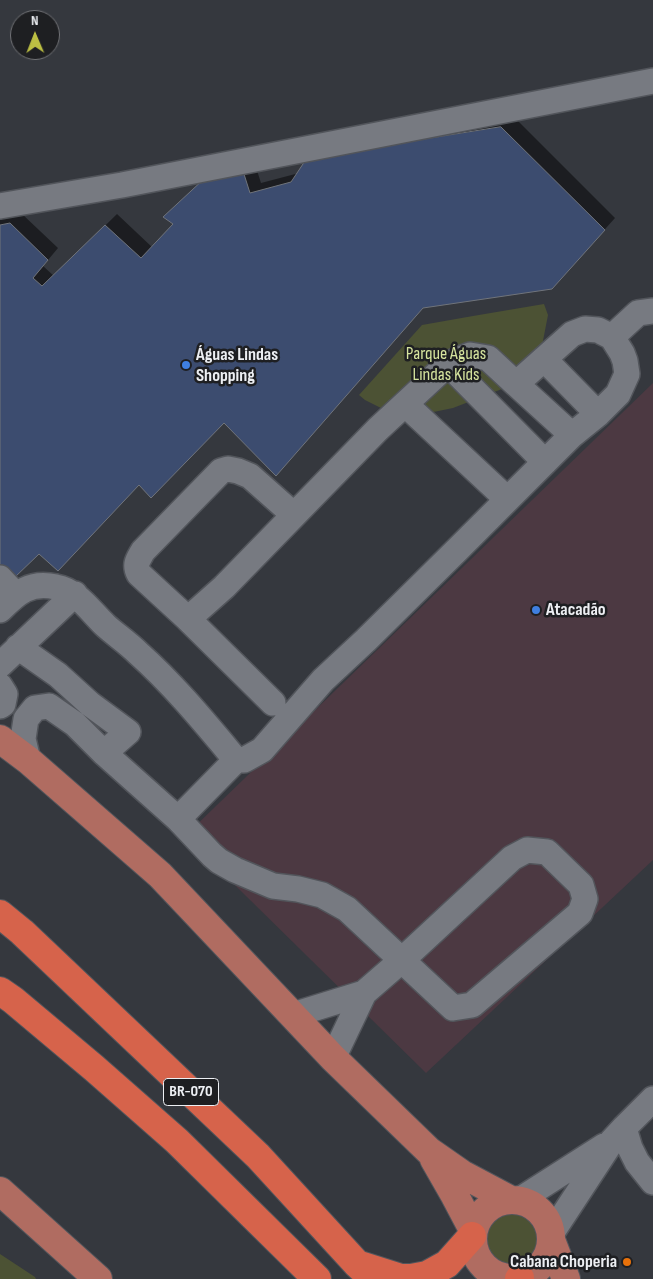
<!DOCTYPE html>
<html>
<head>
<meta charset="utf-8">
<style>
  body { margin:0 }
  #map { position:relative; width:653px; height:1279px; overflow:hidden; background:#35383e; font-family:"Sofia Sans Condensed",sans-serif }
  canvas { display:block }
  .north { position:absolute; left:10px; top:10px; width:50px; height:50px; box-sizing:border-box; background:#1e1f22; border:1px solid #717276; border-radius:50%; rotate:359deg; font-size:14px; font-weight:700; line-height:20px; text-align:center; color:#edeff3 }
  .north::after { content:''; display:block; margin:auto; width:18px; height:22px; background:#bcbf43; clip-path:polygon(50% 0,100% 100%,50% 72%,0 100%) }
</style>
</head>
<body>
<div id="map">
<canvas width="653" height="1279"></canvas>
<div class="north">N</div>
</div>
<script>
const ctx = document.querySelector('canvas').getContext('2d');
ctx.lineJoin = 'round';
function fillPath(path, color) { ctx.fillStyle = color; ctx.fill(path, 'evenodd'); }
function strokePath(path, color, width, dash) { ctx.strokeStyle = color; ctx.lineWidth = width; ctx.lineCap = dash ? 'butt' : 'round'; ctx.setLineDash(dash || []); ctx.stroke(path); }
function drawText(font, color, halo, rows, align = 'center') {
  ctx.font = font + ' "Sofia Sans Condensed",sans-serif'; ctx.lineWidth = 5; ctx.setLineDash([]); ctx.textBaseline = 'middle'; ctx.strokeStyle = halo; ctx.fillStyle = color; for (const [text, x, y, turn = 0] of rows) {
    ctx.save(); ctx.translate(x, y); ctx.rotate((+turn || 0) * Math.PI / 180); ctx.textAlign = isNaN(turn) ? turn : align; if (halo) ctx.strokeText(text, 0, 0); ctx.fillText(text, 0, 0); ctx.restore();
  }
}
const commercial = new Path2D(`
  M653 383V860L426 1073 185 836Z`);
const green = new Path2D(`
  M544 304 548 315 541 351 517 371 508 372 502 389 453 408 414 416 383 409 365 400 359 395 422 325 473 316Z
  M478 1240a32 32 0 1 1 64 0a32 32 0 1 1-64 0Z
  M0 1254 35 1277 36 1279H0Z`);
const shadow = new Path2D(`
  M513 116 615 218 563 276 424 307 224 421 140 484 39 553 0 562V216L21 213 58 248 43 266 54 276 117 214 153 248 254 161 261 183 299 173 308 159Z`);
const building = new Path2D(`
  M501 127 605 230 552 289 423 308 276 476 224 423 151 498 139 485 58 571 39 554 14 578 0 564V225L10 223 48 260 33 278 42 286 105 225 141 258 173 224 163 217 205 178 243 171 250 193 291 182 307 158Z`);
const minor = new Path2D(`
  M0 206 122 185 653 81
  M612 337 638 313 653 311
  M544 359 598 414
  M448 364 545 462
  M516 384 572 435
  M405 404 507 499
  M0 578 16 595
  M0 610C17 593 30 581 56 587 78 591 90 611 106 626 116 635 128 643 138 653 174 685 205 723 236 760
  M18 647 58 675 90 704 128 732 104 753
  M0 665 75 594
  M0 686 5 694 3 704 0 706
  M273 703 188 619 139 574C134 564 138 560 143 551L221 471 228 469 238 471 250 476 294 515
  M28 760 23 739 26 719 35 708 49 706 75 724 104 753 178 819 212 855 219 861 235 870 273 886 298 889 322 895 347 909 453 1008 472 1005 580 913 585 899 581 885 547 852 527 850 512 858 402 960 364 993 333 1058
  M178 819 236 760H244L262 750 323 680 366 640 458 549 572 435 598 414 618 394 627 374 625 361 622 353 612 337 598 330 585 329 572 334 516 384 488 358 470 355 448 364 378 429 224 587 188 619
  M293 1015 364 993
  M624 1128 630 1148 637 1162 653 1182
  M518 1201 604 1146
  M551 1234 612 1141 624 1128 653 1099`);
const major = new Path2D(`
  M0 739 28 760 160 875 333 1058 429 1151 462 1174 511 1200
  M434 1159 454 1194 473 1230
  M0 1191 98 1279
  M473 1239a39 39 0 1 1 78 0a39 39 0 1 1-78 0Z
  M551 1240 566 1279`);
const highway = new Path2D(`
  M0 914 22 932 258 1156 357 1264 373 1279
  M0 991 13 1000 94 1068 177 1141 317 1279
  M357 1264 401 1278H411L427 1275 447 1264 472 1236
  M519 1279 520 1278`);
const markers = [
  [186,365,5,"#3f7fe0"],
  [536,610,5,"#3f7fe0"],
  [627,1262,5,"#e8710a"]
];
const shields = [
  [191,1092,55]
];
const shieldNames = [
  ["BR-070",191,1092]
];
const parkNames = [
  ["Parque Águas",446,354],
  ["Lindas Kids",446,375]
];
const poiNames = [
  ["Águas Lindas",196,355],
  ["Shopping",196,376],
  ["Atacadão",546,610],
  ["Cabana Choperia",617,1262,"right"]
];
fillPath(commercial, '#4c3942');
fillPath(green, '#4c5234');
fillPath(shadow, '#0007');
fillPath(building, '#3c4c6f');
strokePath(building, '#70747b', 1);
strokePath(minor, '#52555b', 28);
strokePath(major, '#52555b', 30);
strokePath(highway, '#52555b', 30);
strokePath(minor, '#777a81', 25);
strokePath(major, '#b06c61', 28);
strokePath(highway, '#d6634b', 28);
for (const [x, y, r, color] of markers) { const dot = new Path2D(); dot.arc(x, y, r, 0, 2 * Math.PI); ctx.fillStyle = color; ctx.fill(dot); strokePath(dot, '#1e1f22', 2); }
for (const [x, y, w] of shields) { const box = new Path2D(); box.roundRect(x - w / 2, y - 13.5, w, 27, 4); ctx.fillStyle = '#1e1f22'; ctx.fill(box); strokePath(box, '#edeff3', 1); }
drawText('bold 16px', '#edeff3', null, shieldNames);
drawText('18px', '#d6e49e', '#1e1f22', parkNames);
drawText('bold 18px', '#edeff3', '#1e1f22', poiNames, 'left');
</script>
</body>
</html>
